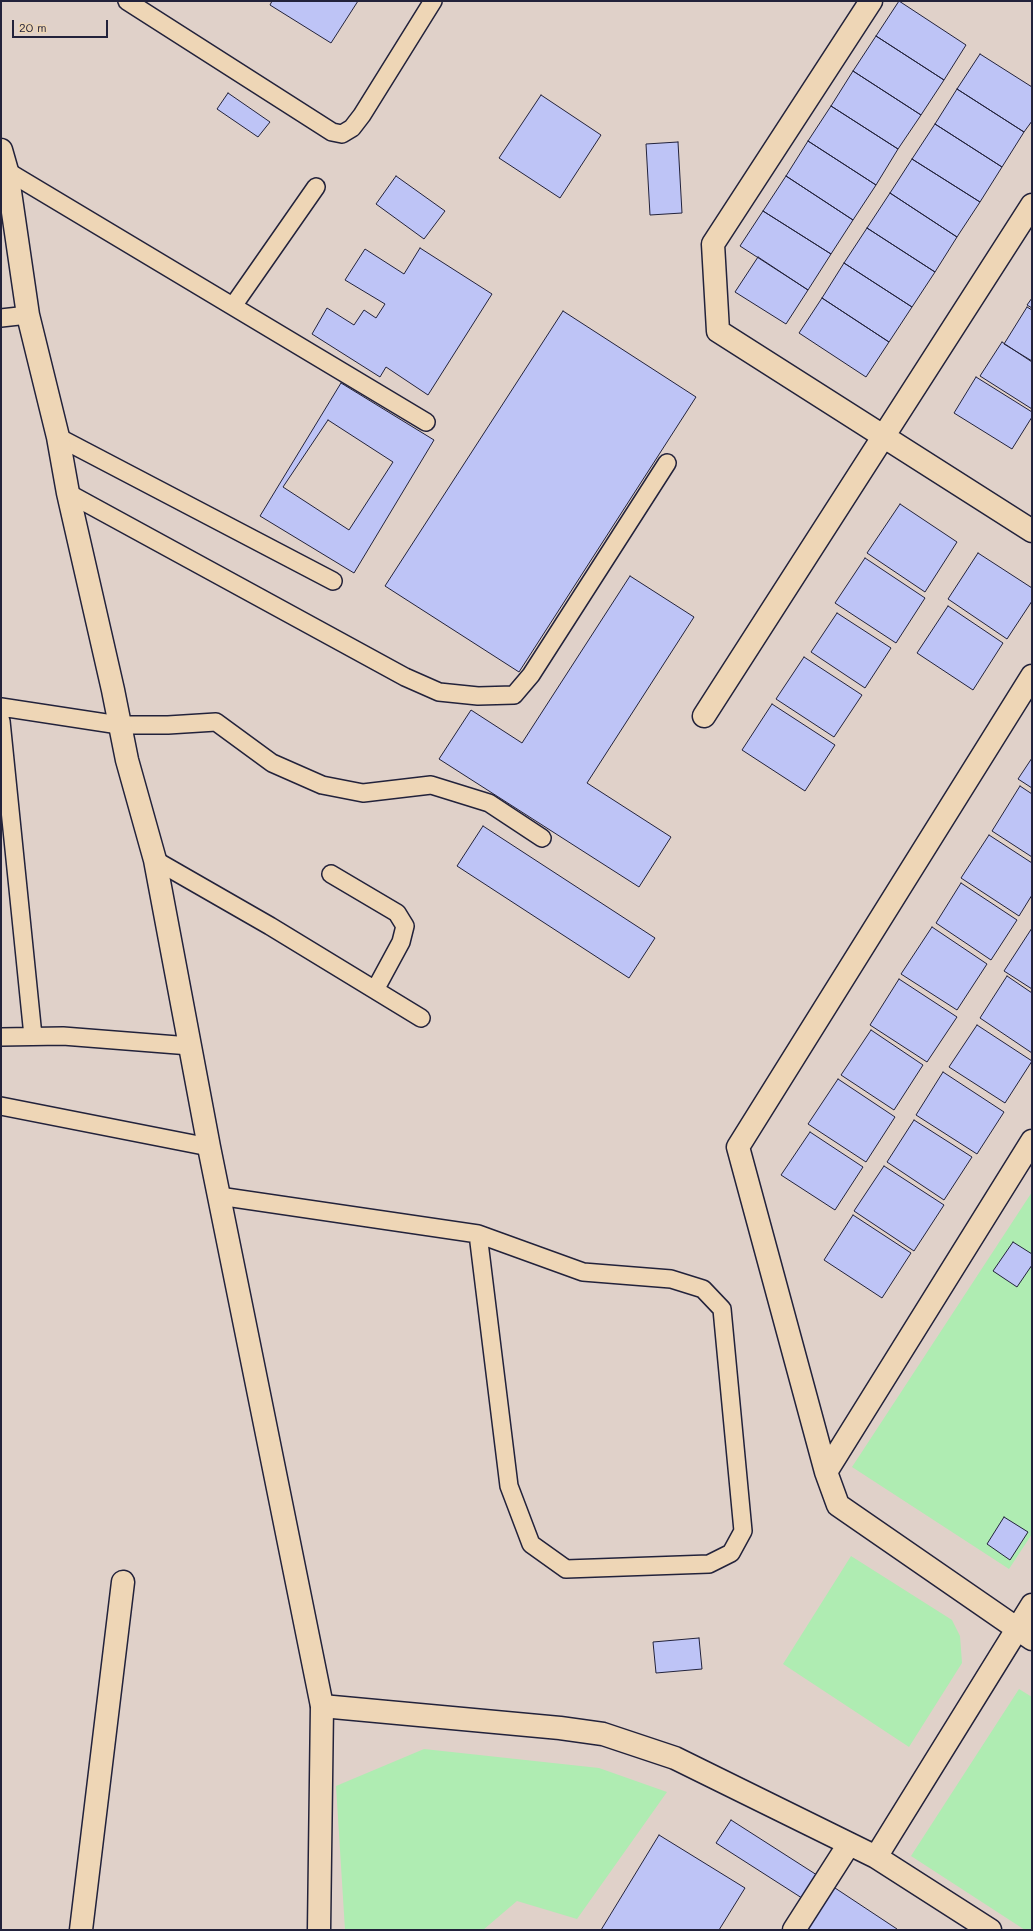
<!DOCTYPE html>
<style>
body{margin:0}
#map{position:relative;width:1033px;height:1931px;overflow:hidden;background:#e0d1c9;font-family:Mali,sans-serif}
canvas{display:block}
.frame{position:absolute;inset:0;border:2px solid #22223b;pointer-events:none}
.scale{position:absolute;left:12px;top:20px;width:96px;height:18px;box-sizing:border-box;border:2px solid #22223b;border-top:0;padding-left:5px;font-size:12px;line-height:14px;white-space:nowrap;color:#22223b;-webkit-text-stroke:3px #eed6b6;paint-order:stroke}
</style>
<div id="map">
<canvas width="1033" height="1931"></canvas>
<div class="frame"></div>
<div class="scale">20 m</div>
</div>
<script>
const g = document.querySelector('canvas').getContext('2d');
g.lineJoin = 'round';
function fillPath(path, color) {
  g.fillStyle = color;
  g.fill(path, 'evenodd');
}
function toPath(rows) {
  const path = new Path2D();
  for (const r of rows) {
    path.moveTo(r[0], r[1]);
    for (let i = 2; i < r.length; i += 2) path.lineTo(r[i], r[i + 1]);
  }
  return path;
}
function strokePath(path, color, width, dash) {
  g.strokeStyle = color;
  g.lineWidth = width;
  g.lineCap = dash ? 'butt' : 'round';
  g.setLineDash(dash || []);
  g.stroke(path);
}
fillPath(toPath([
 [1032,1192,1032,1534,1009,1569,852,1467],
 [851,1556,952,1620,960,1636,962,1663,909,1747,783,1664],
 [1019,1689,1032,1697,1032,1930,1025,1930,911,1856],
 [424,1749,599,1768,667,1792,577,1919,517,1901,483,1930,345,1930,336,1786]
]), '#afecb2');
const building = toPath([
 [272,1,358,1,331,43,270,5,272,1],
 [899,1,966,45,944,80,876,36,899,1],
 [876,36,944,80,921,115,853,71,876,36],
 [980,54,1032,87,1032,121,1024,132,957,89,980,54],
 [853,71,921,115,898,149,831,106,853,71],
 [957,89,1024,132,1002,167,935,124,957,89],
 [228,93,270,122,258,137,217,109,228,93],
 [541,95,601,135,560,198,499,158,541,95],
 [831,106,898,149,876,185,808,141,831,106],
 [935,124,1002,167,980,202,912,159,935,124],
 [808,141,876,185,853,220,786,176,808,141],
 [678,142,682,213,650,215,646,144,678,142],
 [912,159,980,202,957,237,890,193,912,159],
 [396,176,445,211,424,239,376,204,396,176],
 [786,176,853,220,831,254,763,211,786,176],
 [890,193,957,237,935,272,867,228,890,193],
 [763,211,831,254,808,290,740,246,763,211],
 [867,228,935,272,912,307,844,263,867,228],
 [420,248,492,294,428,395,386,367,380,377,312,334,327,308,354,325,364,310,376,318,385,304,345,280,365,249,404,274,420,248],
 [758,257,808,290,786,324,735,292,758,257],
 [844,263,912,307,889,342,822,298,844,263],
 [822,298,889,342,866,377,799,333,822,298],
 [1032,298,1032,308,1027,305,1032,298],
 [1027,307,1032,310,1032,361,1004,344,1027,307],
 [563,311,696,397,519,672,385,586,563,311],
 [1002,342,1032,362,1032,409,980,376,1002,342],
 [976,377,1032,412,1032,417,1012,449,954,413,976,377],
 [341,383,434,440,354,573,260,516,341,383],
 [328,420,393,462,349,530,283,487,328,420],
 [900,504,957,542,925,592,867,553,900,504],
 [978,553,1032,588,1032,601,1007,639,948,599,978,553],
 [865,558,925,598,896,643,835,603,865,558],
 [630,576,694,617,587,783,671,837,639,887,439,759,471,710,522,743,630,576],
 [948,606,1003,643,973,690,917,653,948,606],
 [837,613,891,648,865,688,811,652,837,613],
 [804,657,862,695,834,737,776,699,804,657],
 [772,704,835,745,805,791,742,750,772,704],
 [1032,758,1032,788,1018,779,1032,758],
 [1020,786,1032,794,1032,857,992,831,1020,786],
 [483,826,655,938,629,978,457,866,483,826],
 [989,835,1032,863,1032,895,1019,916,961,878,989,835],
 [961,883,1017,920,991,960,936,923,961,883],
 [932,927,987,964,957,1010,901,974,932,927],
 [1032,928,1032,989,1004,971,1032,928],
 [1007,976,1032,993,1032,1053,980,1018,1007,976],
 [899,979,957,1017,927,1062,870,1025,899,979],
 [977,1025,1032,1061,1005,1103,949,1067,977,1025],
 [871,1030,923,1065,894,1110,841,1075,871,1030],
 [943,1072,1004,1112,977,1154,916,1115,943,1072],
 [838,1079,895,1117,866,1162,808,1124,838,1079],
 [914,1120,972,1157,944,1200,887,1162,914,1120],
 [810,1132,863,1167,835,1210,781,1175,810,1132],
 [884,1166,944,1205,914,1251,854,1211,884,1166],
 [853,1215,911,1253,882,1298,824,1260,853,1215],
 [1013,1242,1032,1254,1032,1265,1017,1287,993,1271,1013,1242],
 [1004,1517,1028,1532,1010,1560,987,1544,1004,1517],
 [699,1638,702,1669,656,1673,653,1642,699,1638],
 [731,1820,820,1877,805,1900,716,1843,731,1820],
 [659,1835,745,1888,719,1930,601,1930,659,1835],
 [832,1886,897,1929,897,1930,803,1930,832,1886]
]);
fillPath(building, '#bec4f6');
strokePath(building, '#22223b', 1);
const lane = toPath([
 [127,1,332,132,342,134,352,128,362,115,433,1],
 [7,171,426,422],
 [233,306,316,187],
 [1,318,28,315],
 [58,437,333,581],
 [68,493,405,677,439,692,478,696,514,695,531,675,667,463],
 [1,707,119,725,168,725,216,722,272,763,322,785,363,793,431,785,489,803,542,838],
 [1,721,33,1036],
 [155,860,270,926,421,1018],
 [331,874,397,913,405,926,401,942,375,990],
 [1,1037,63,1036,190,1046],
 [1,1106,209,1147],
 [219,1196,478,1234,583,1272,671,1279,703,1289,722,1309,743,1531,731,1553,709,1564,566,1569,531,1544,509,1486,478,1234]
]);
const street = toPath([
 [871,1,713,244,718,331,1032,531],
 [1032,676,738,1147,826,1472,838,1505,1032,1639],
 [704,716,1032,205],
 [826,1472,1032,1141],
 [322,1706,560,1728,603,1734,675,1758,876,1857,990,1930],
 [876,1857,1032,1605],
 [81,1930,123,1582],
 [794,1930,849,1844]
]);
const secondary = toPath([
 [1,150,7,171,28,315,58,437,68,493,113,690,127,760,155,860,209,1147,322,1706,319,1930]
]);
strokePath(lane, '#22223b', 20);
strokePath(street, '#22223b', 25);
strokePath(secondary, '#22223b', 25);
strokePath(lane, '#eed6b6', 17);
strokePath(street, '#eed6b6', 22);
strokePath(secondary, '#eed6b6', 22);
</script>
